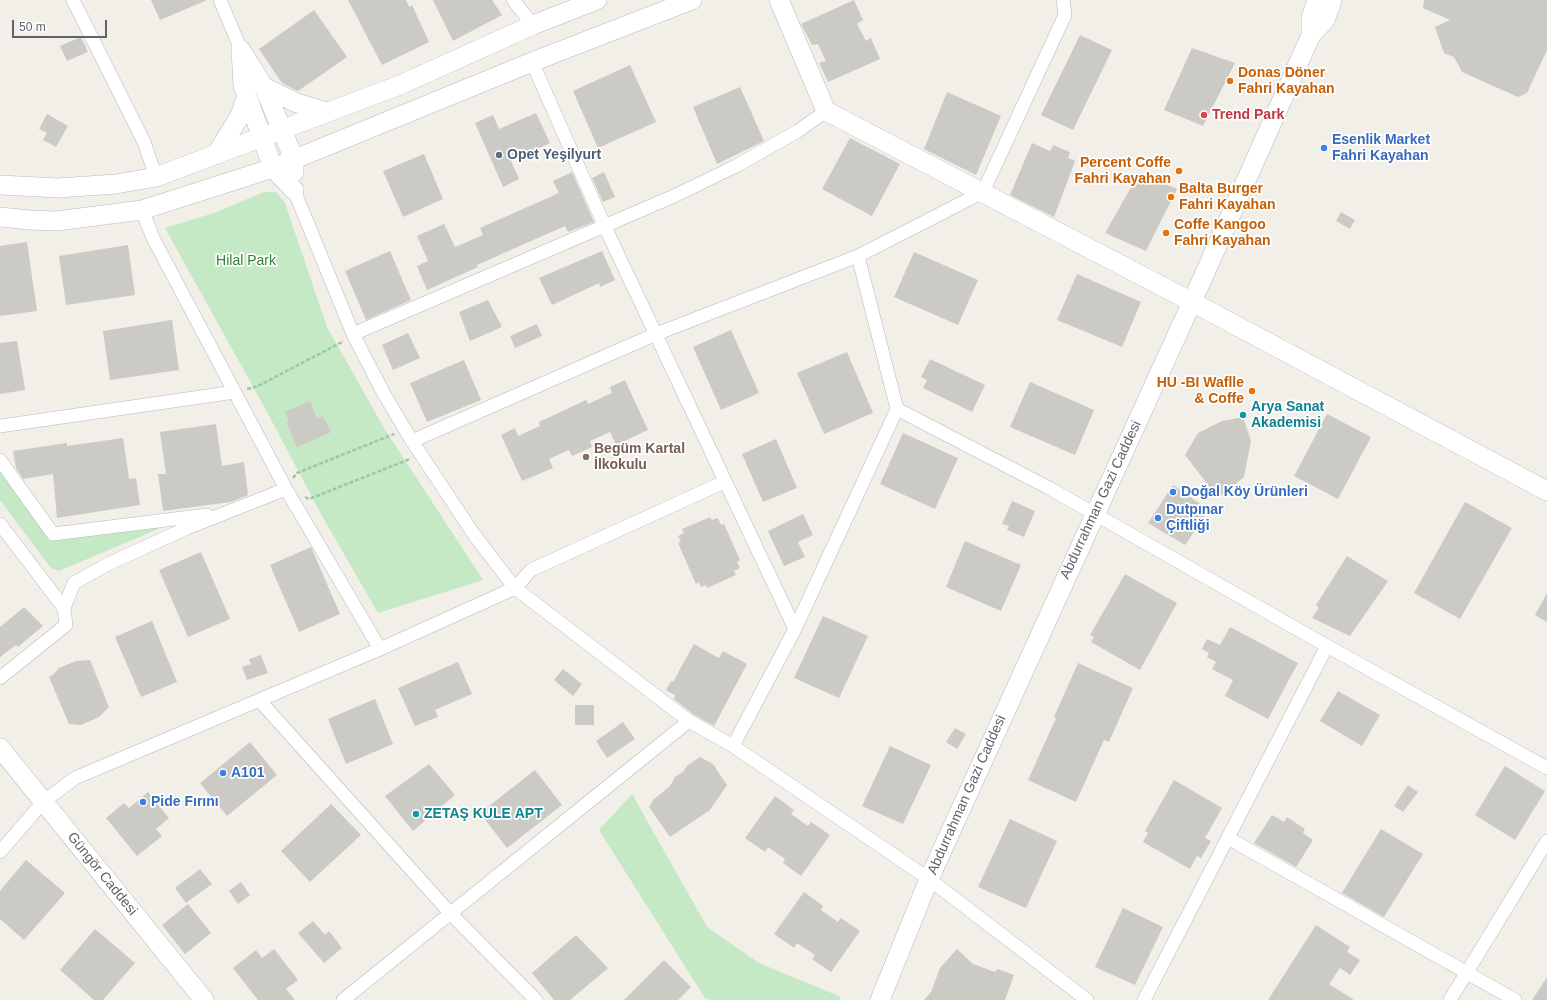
<!DOCTYPE html>
<meta charset="utf-8">
<style>
body{margin:0}
#map{position:relative;width:1547px;height:1000px;overflow:hidden;background:#f1efe8;font-family:Helvetica,sans-serif}
canvas{display:block}
.scale{position:absolute;left:12px;top:20px;width:95px;height:18px;box-sizing:border-box;border:2px solid #5f6368;border-top:0;padding-left:5px;font-size:12px;line-height:14px;white-space:nowrap;color:#5f6368;-webkit-text-stroke:3px #fff;paint-order:stroke}
</style>
<div id="map">
<canvas width="1547" height="1000"></canvas>
<div class="scale">50 m</div>
</div>
<script>
const g = document.querySelector('canvas').getContext('2d');
g.lineJoin = 'round';
function fillPath(path, color) {
  g.fillStyle = color;
  g.fill(path, 'evenodd');
}
function toPath(rows) {
  const path = new Path2D();
  for (const r of rows) {
    path.moveTo(r[0], r[1]);
    for (let i = 2; i < r.length; i += 2) path.lineTo(r[i], r[i + 1]);
  }
  return path;
}
function strokePath(path, color, width, dash) {
  g.strokeStyle = color;
  g.lineWidth = width;
  g.lineCap = dash ? 'butt' : 'round';
  g.setLineDash(dash || []);
  g.stroke(path);
}
function label(font, color, halo, rows, align = 'center') {
  g.font = font + ' Helvetica,sans-serif';
  g.lineWidth = 3.5;
  g.setLineDash([]);
  g.textBaseline = 'middle';
  g.strokeStyle = halo;
  g.fillStyle = color;
  for (const [text, x, y, turn = 0] of rows) {
    g.save();
    g.translate(x, y);
    g.rotate((+turn || 0) * Math.PI / 180);
    g.textAlign = isNaN(turn) ? turn : align;
    if (halo) g.strokeText(text, 0, 0);
    g.fillText(text, 0, 0);
    g.restore();
  }
}
fillPath(toPath([
 [264,192,276,192,285,203,327,327,384,428,483,580,378,613,322,516,266,410,165,228,214,213],
 [0,460,59,534,154,520,158,529,59,571,51,568,0,500],
 [632,794,707,927,759,963,841,997,839,1000,712,1000,705,998,599,830]
]), '#c5e8c5');
fillPath(toPath([
 [151,0,207,0,160,20],
 [348,0,406,0,409,7,412,5,429,42,382,65],
 [433,0,492,0,502,15,453,41],
 [854,0,863,20,857,24,866,41,871,38,880,59,828,82,819,63,826,61,818,44,812,45,801,24],
 [1424,0,1547,0,1547,50,1527,93,1518,97,1462,72,1454,57,1444,53,1435,27,1450,20,1423,8],
 [314,10,347,57,298,91,282,83,259,49],
 [1080,35,1112,50,1073,130,1041,115],
 [81,37,88,52,67,61,60,46],
 [1192,48,1235,63,1203,126,1164,110],
 [630,65,656,122,598,148,573,91],
 [740,87,764,141,717,164,693,107],
 [947,92,1001,116,976,175,924,149],
 [536,113,550,143,511,161,519,179,503,187,475,123,493,115,499,129],
 [47,114,68,126,56,147,43,140,47,133,39,129],
 [850,138,900,164,872,216,822,189],
 [1032,143,1050,151,1053,145,1070,152,1068,158,1075,161,1054,217,1010,195],
 [424,154,443,199,403,217,383,171],
 [572,172,594,222,568,232,565,226,477,265,478,267,427,290,417,266,428,261,417,236,444,224,455,247,483,235,480,228,559,193,553,181],
 [604,172,615,197,603,202,592,178],
 [1139,173,1177,189,1146,251,1105,233],
 [1341,212,1355,220,1350,229,1336,221],
 [27,242,37,311,0,316,0,246],
 [128,245,135,295,66,305,59,256],
 [390,251,411,300,366,320,345,271],
 [602,251,615,280,600,287,599,283,552,305,539,278],
 [914,252,978,280,958,325,894,297],
 [1077,274,1141,302,1122,347,1057,320],
 [488,300,502,327,470,341,459,312],
 [172,320,179,370,110,380,103,331],
 [537,324,542,336,515,348,510,336],
 [731,330,759,393,721,410,693,347],
 [408,333,420,358,393,370,382,345],
 [17,341,25,390,0,394,0,343],
 [847,352,873,413,824,434,797,373],
 [930,359,985,385,972,412,923,388,927,380,921,377],
 [464,360,481,400,427,422,410,383],
 [625,380,648,430,616,445,610,432,590,441,592,447,572,456,569,450,549,459,553,468,522,481,501,435,515,428,518,436,540,426,539,422,586,400,588,404,612,393,610,387],
 [1030,382,1094,410,1075,455,1010,427],
 [310,401,317,419,323,416,331,432,297,447,287,423,289,422,285,412],
 [1327,414,1371,437,1338,499,1294,476],
 [1243,417,1251,441,1244,477,1218,498,1185,455,1198,433,1222,421],
 [216,424,222,466,244,462,248,495,231,502,163,511,158,474,166,474,160,432],
 [903,433,958,458,935,509,880,484],
 [123,438,129,479,136,478,140,505,57,518,53,474,23,479,16,468,13,451,67,443,67,446],
 [776,439,797,488,763,502,742,454],
 [1173,485,1209,510,1185,545,1148,523],
 [1012,501,1035,511,1024,537,1007,530,1009,526,1002,524],
 [1465,502,1512,528,1460,619,1414,593],
 [803,514,813,535,798,542,805,557,784,566,768,531],
 [710,517,712,520,718,518,721,525,724,524,740,560,737,562,740,568,734,571,736,575,707,588,706,585,701,587,699,582,696,584,678,543,681,542,678,536,684,533,682,529],
 [965,541,1021,565,1001,611,946,587],
 [311,547,340,614,299,632,270,565],
 [201,552,230,619,188,637,159,570],
 [1347,556,1388,581,1350,636,1312,618,1319,608,1316,605],
 [1125,574,1177,603,1140,670,1091,642,1094,637,1090,635],
 [1547,593,1547,622,1535,615],
 [24,607,43,626,18,647,16,645,0,657,0,627],
 [823,616,868,636,839,698,794,678],
 [152,621,177,682,141,697,115,637],
 [1230,627,1298,663,1268,719,1225,696,1233,680,1212,669,1216,662,1207,657,1209,653,1202,649,1207,639,1220,645],
 [694,644,719,658,723,651,747,664,714,726,693,714,674,699,675,695,666,690,671,681,673,682],
 [261,655,268,673,247,680,242,667,251,664,249,659],
 [90,660,109,707,99,717,81,725,69,724,49,677,54,674,59,668,76,661],
 [458,662,472,694,435,710,438,717,415,726,398,688],
 [1078,663,1133,688,1109,742,1104,740,1076,802,1028,780,1056,718,1054,717],
 [563,669,582,684,573,696,554,680],
 [1338,691,1380,715,1362,746,1320,721],
 [375,699,393,744,346,764,328,719],
 [575,705,594,705,594,725,575,725],
 [623,722,635,739,607,758,596,741],
 [955,728,966,734,957,749,946,742],
 [250,742,277,775,227,816,200,783],
 [890,746,931,765,903,824,862,806],
 [700,757,713,764,727,785,710,810,670,837,649,807,654,799,670,786,675,777,683,772,687,766],
 [429,764,455,795,413,831,385,796],
 [1505,766,1545,791,1515,840,1475,815],
 [535,770,562,805,507,848,480,813],
 [1174,780,1222,808,1205,838,1211,841,1201,858,1197,856,1190,869,1143,842,1148,833,1145,831],
 [1408,785,1418,792,1403,812,1394,806],
 [148,792,169,818,156,829,162,836,137,856,106,818,124,803,129,808],
 [775,796,794,810,791,814,808,826,811,822,830,835,801,876,783,863,785,859,768,847,765,852,745,838],
 [331,804,361,835,310,882,281,851],
 [1272,815,1284,822,1287,817,1305,829,1303,833,1313,840,1296,867,1254,843],
 [1010,819,1057,841,1026,908,978,887],
 [1381,829,1423,854,1384,917,1342,893],
 [26,860,65,893,24,940,0,919,0,891],
 [200,869,212,884,186,903,175,888],
 [241,882,250,895,238,904,229,891],
 [804,892,823,906,821,910,838,922,841,918,860,931,831,972,812,959,815,955,797,943,794,948,774,934],
 [188,904,211,933,185,954,162,925],
 [1123,908,1163,927,1135,985,1095,967],
 [313,921,325,935,329,931,342,948,324,963,298,933],
 [1316,925,1350,947,1347,952,1360,960,1350,975,1340,968,1329,984,1354,1000,1268,1000],
 [95,929,135,963,103,1000,94,1000,60,970],
 [576,935,608,968,570,1000,554,1000,532,973],
 [274,949,298,980,286,989,295,1000,258,1000,233,968,256,950,262,958],
 [957,949,973,964,995,972,998,969,1014,975,1005,1000,924,1000,931,992,940,968],
 [664,960,691,987,678,1000,624,1000],
 [1547,977,1547,1000,1532,1000]
]), '#cccac5');
const street = toPath([
 [73,0,144,142,156,177],
 [220,0,241,50],
 [513,0,533,25],
 [532,62,605,227,795,629],
 [294,190,353,334,384,394,412,441,475,536,515,588,689,721,733,746,929,879,1087,1000],
 [142,210,153,238,286,489,380,649],
 [353,334,674,196,736,166,798,131,826,111],
 [897,409,1049,488,1327,646,1547,768],
 [0,426,235,392],
 [412,441,656,334,858,256,983,192,1065,15,1063,0],
 [0,460,53,534,207,515],
 [0,524,64,608],
 [0,678,66,625,64,608,74,583,108,564,187,528,286,489],
 [260,701,451,914,536,1000],
 [733,746,795,629,897,409,858,256],
 [1228,838,1515,1000],
 [0,852,43,802,75,778,380,649,515,588,531,570,724,482],
 [343,1000,689,721],
 [1144,1000,1327,646],
 [1450,1000,1547,841]
]);
const secondary = toPath([
 [779,0,826,111,1192,302,1547,491],
 [1311,35,1325,20,1332,0],
 [241,50,243,85,273,168,294,190],
 [242,52,264,87,294,159,294,172],
 [264,87,297,103,327,112],
 [216,155,240,116,247,96],
 [0,185,58,188,116,184,156,177,400,85,533,25,597,0],
 [0,217,30,220,57,221,142,210,273,168,532,62,692,0],
 [0,748,204,1000],
 [880,1000,929,879,1192,302,1311,35,1311,18,1317,0]
]);
strokePath(street, '#b5b8bc', 14);
strokePath(secondary, '#b6babf', 20);
strokePath(toPath([
 [247,389,258,386,344,341],
 [293,478,297,473,394,434],
 [305,497,309,499,410,459]
]), '#9cc7a9', 2.5, [4, 2]);
strokePath(street, '#fff', 13);
strokePath(secondary, '#fff', 19);
for (const [x, y, r, color] of [
 [1230,81,4,"#e8710a"],
 [1204,115,4,"#e0444e"],
 [1324,148,4,"#3f7fe0"],
 [499,155,4,"#5c6f8a"],
 [1179,171,4,"#e8710a"],
 [1171,197,4,"#e8710a"],
 [1166,233,4,"#e8710a"],
 [1252,391,4,"#e8710a"],
 [1243,415,4,"#0f9aa8"],
 [586,457,4,"#8d6e63"],
 [1173,492,4,"#3f7fe0"],
 [1158,518,4,"#3f7fe0"],
 [223,773,4,"#3f7fe0"],
 [143,802,4,"#3f7fe0"],
 [416,814,4,"#0f9aa8"]
]) {
  const dot = new Path2D();
  dot.arc(x, y, r, 0, 2 * Math.PI);
  g.fillStyle = color;
  g.fill(dot);
  strokePath(dot, '#fff', 1.5);
}
label('bold 14px', '#c56008', '#fff', [
 ["Donas Döner",1238,73],
 ["Fahri Kayahan",1238,89],
 ["Percent Coffe",1171,163,"right"],
 ["Fahri Kayahan",1171,179,"right"],
 ["Balta Burger",1179,189],
 ["Fahri Kayahan",1179,205],
 ["Coffe Kangoo",1174,225],
 ["Fahri Kayahan",1174,241],
 ["HU -BI Waflle",1244,383,"right"],
 ["& Coffe",1244,399,"right"]
], 'left');
label('bold 14px', '#be3a42', '#fff', [
 ["Trend Park",1212,115]
], 'left');
label('bold 14px', '#366cbe', '#fff', [
 ["Esenlik Market",1332,140],
 ["Fahri Kayahan",1332,156],
 ["Doğal Köy Ürünleri",1181,492],
 ["Dutpınar",1166,510],
 ["Çiftliği",1166,526],
 ["A101",231,773],
 ["Pide Fırını",151,802]
], 'left');
label('bold 14px', '#4e5e75', '#fff', [
 ["Opet Yeşilyurt",507,155]
], 'left');
label('14px', '#348238', '#fff', [
 ["Hilal Park",246,261]
]);
label('bold 14px', '#0d838f', '#fff', [
 ["Arya Sanat",1251,407],
 ["Akademisi",1251,423],
 ["ZETAŞ KULE APT",424,814]
], 'left');
label('bold 14px', '#785e54', '#fff', [
 ["Begüm Kartal",594,449],
 ["İlkokulu",594,465]
], 'left');
label('14px', '#5f6368', '#fff', [
 ["Abdurrahman Gazi Caddesi",1101,500,-65],
 ["Abdurrahman Gazi Caddesi",967,795,-66],
 ["Güngör Caddesi",102,874,51]
]);
</script>
